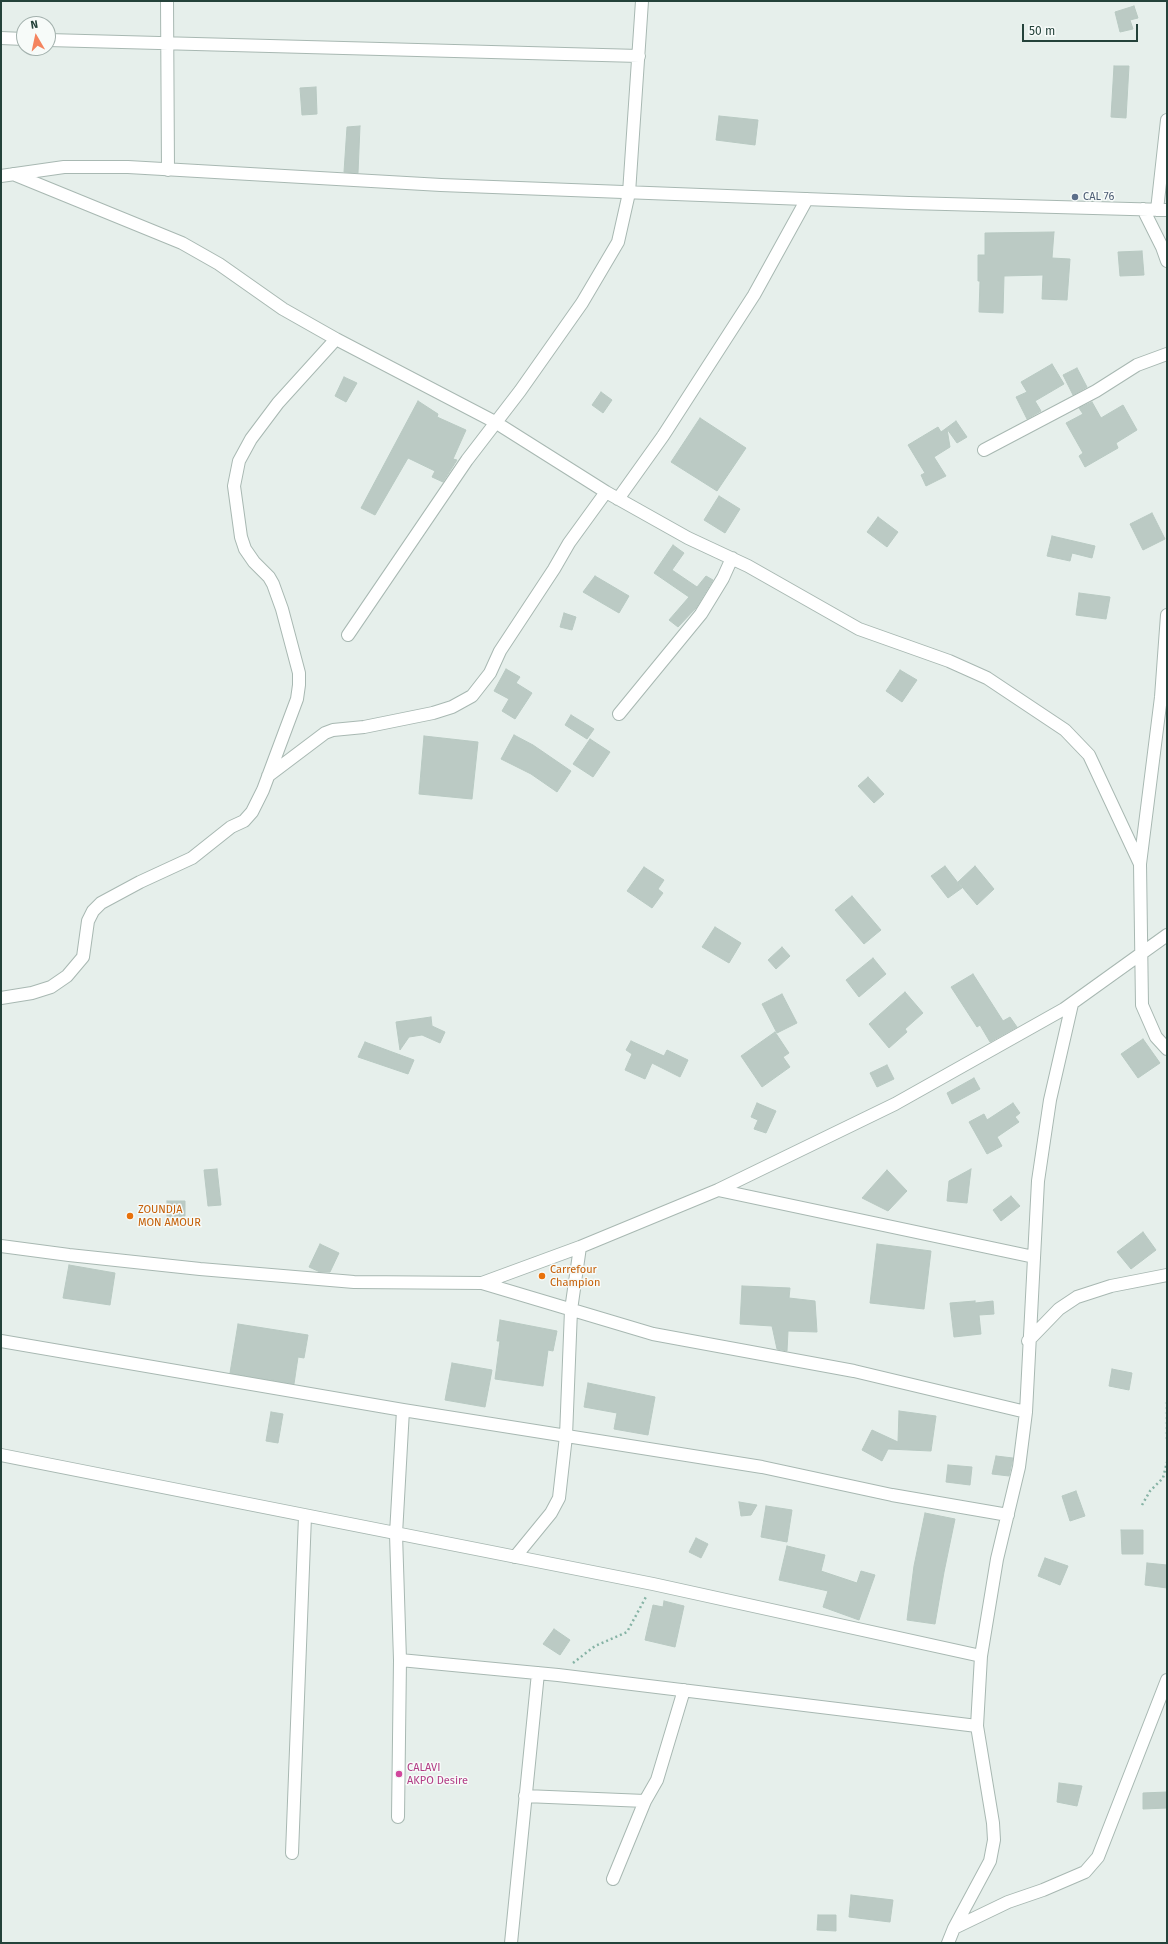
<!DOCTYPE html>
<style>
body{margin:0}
#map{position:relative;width:1168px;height:1944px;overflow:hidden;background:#e6efeb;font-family:"Fira Sans",sans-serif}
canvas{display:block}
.frame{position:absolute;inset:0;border:2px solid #24423a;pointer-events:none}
.north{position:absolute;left:16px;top:16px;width:40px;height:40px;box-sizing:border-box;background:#f7fbf9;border:1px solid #a3b1ad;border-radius:50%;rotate:351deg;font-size:11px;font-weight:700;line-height:16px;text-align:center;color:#24423a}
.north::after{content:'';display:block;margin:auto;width:14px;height:18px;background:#f4845f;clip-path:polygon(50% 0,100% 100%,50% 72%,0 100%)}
.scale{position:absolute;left:1022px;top:24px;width:116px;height:18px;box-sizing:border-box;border:2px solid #24423a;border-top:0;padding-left:5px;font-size:12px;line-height:14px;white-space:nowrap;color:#24423a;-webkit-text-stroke:3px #f7fbf9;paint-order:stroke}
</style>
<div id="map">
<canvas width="1168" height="1944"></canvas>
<div class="frame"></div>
<div class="north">N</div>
<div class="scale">50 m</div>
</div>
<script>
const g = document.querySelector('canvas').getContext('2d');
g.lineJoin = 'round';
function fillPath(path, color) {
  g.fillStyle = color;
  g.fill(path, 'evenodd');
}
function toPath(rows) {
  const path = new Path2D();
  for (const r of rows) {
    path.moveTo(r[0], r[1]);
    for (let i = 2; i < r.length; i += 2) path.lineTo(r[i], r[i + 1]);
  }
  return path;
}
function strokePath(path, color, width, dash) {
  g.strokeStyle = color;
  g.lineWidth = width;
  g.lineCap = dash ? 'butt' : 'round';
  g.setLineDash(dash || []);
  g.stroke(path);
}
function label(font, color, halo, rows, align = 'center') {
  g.font = font + ' "Fira Sans",sans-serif';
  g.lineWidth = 3;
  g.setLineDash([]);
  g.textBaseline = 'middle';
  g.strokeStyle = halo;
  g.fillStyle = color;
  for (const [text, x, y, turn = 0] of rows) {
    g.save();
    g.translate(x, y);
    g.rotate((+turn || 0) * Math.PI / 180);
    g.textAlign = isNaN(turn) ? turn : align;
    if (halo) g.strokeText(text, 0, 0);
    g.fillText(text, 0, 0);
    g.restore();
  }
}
const building = toPath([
 [1134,6,1138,18,1130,20,1133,29,1120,32,1115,12,1134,6],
 [1114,66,1129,66,1126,118,1111,117,1114,66],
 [316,87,317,114,302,115,300,88,316,87],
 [719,116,758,120,755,145,716,140,719,116],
 [360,126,358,173,344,172,347,127,360,126],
 [1054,232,1052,258,1070,259,1067,300,1042,299,1043,275,1004,276,1003,313,979,312,980,281,978,281,978,255,985,255,985,233,1054,232],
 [1142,251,1144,275,1120,276,1118,252,1142,251],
 [1052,364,1064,384,1035,401,1041,411,1027,419,1016,397,1027,392,1021,382,1052,364],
 [1077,368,1087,387,1073,395,1063,375,1077,368],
 [344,377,357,383,346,402,335,396,344,377],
 [601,392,612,400,603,413,592,405,601,392],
 [418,401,438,414,437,417,466,430,453,459,457,460,443,482,432,477,435,471,408,458,375,515,361,508,418,401],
 [1092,402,1101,418,1123,405,1137,430,1116,443,1118,448,1085,467,1079,456,1083,453,1066,423,1083,414,1079,408,1092,402],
 [700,418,746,448,717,491,671,462,700,418],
 [956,421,967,437,957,443,947,429,950,447,934,457,946,476,926,486,921,475,925,473,908,445,938,427,941,432,956,421],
 [719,496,740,509,725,533,704,520,719,496],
 [1152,513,1165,539,1143,550,1130,524,1152,513],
 [878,517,898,532,887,547,867,532,878,517],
 [1052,536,1095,546,1092,558,1072,553,1070,561,1047,556,1052,536],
 [673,545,684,553,672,570,697,587,706,576,713,580,696,608,678,627,669,620,689,597,654,573,673,545],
 [595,576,629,596,619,613,583,592,595,576],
 [1079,593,1110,597,1106,619,1076,615,1079,593],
 [564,613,576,617,572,630,560,627,564,613],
 [506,669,520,677,516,683,532,693,515,719,502,711,509,699,494,691,506,669],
 [900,670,917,680,902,702,886,691,900,670],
 [571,715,594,729,587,739,565,725,571,715],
 [514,735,533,745,571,771,557,792,531,774,501,759,514,735],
 [424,736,478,742,472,799,419,794,424,736],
 [590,739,610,752,593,777,573,764,590,739],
 [868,777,884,794,874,803,858,786,868,777],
 [945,866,962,888,948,898,931,876,945,866],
 [975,866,994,889,977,905,958,882,975,866],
 [644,867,664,880,658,889,663,893,652,908,627,891,644,867],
 [852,896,881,930,864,944,835,910,852,896],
 [715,927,741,943,729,963,702,947,715,927],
 [782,947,790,956,776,969,768,960,782,947],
 [873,958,886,974,859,997,846,980,873,958],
 [973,974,1003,1021,1010,1017,1017,1027,990,1042,980,1025,977,1027,951,987,973,974],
 [905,992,923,1013,905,1029,907,1032,889,1048,869,1024,905,992],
 [782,994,797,1023,777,1033,762,1004,782,994],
 [431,1017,432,1026,445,1032,440,1043,422,1035,409,1037,400,1050,396,1022,431,1017],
 [775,1032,789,1053,783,1057,790,1067,762,1087,741,1056,775,1032],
 [1143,1039,1160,1063,1138,1078,1121,1054,1143,1039],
 [631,1041,664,1056,667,1050,688,1060,680,1077,652,1063,645,1079,625,1070,632,1054,626,1050,631,1041],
 [365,1042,414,1060,408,1074,358,1057,365,1042],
 [887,1065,894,1079,877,1087,870,1073,887,1065],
 [974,1078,980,1089,952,1104,947,1093,974,1078],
 [757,1103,776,1111,766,1133,754,1129,758,1120,751,1117,757,1103],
 [1013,1103,1020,1113,1015,1117,1019,1122,997,1137,1002,1146,987,1154,969,1122,984,1114,987,1120,1013,1103],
 [217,1169,221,1205,208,1206,204,1170,217,1169],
 [971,1169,967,1203,947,1201,949,1181,971,1169],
 [887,1170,907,1191,888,1211,862,1198,887,1170],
 [1011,1196,1020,1206,1001,1221,993,1210,1011,1196],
 [167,1201,185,1201,185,1216,167,1217,167,1201],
 [1143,1232,1156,1250,1131,1269,1117,1252,1143,1232],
 [320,1244,339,1253,330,1272,320,1272,309,1267,320,1244],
 [877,1244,931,1251,924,1309,870,1303,877,1244],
 [69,1265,115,1273,110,1305,63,1298,69,1265],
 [742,1286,790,1288,789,1298,815,1301,817,1332,788,1331,787,1351,777,1349,772,1326,740,1324,742,1286],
 [975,1301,975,1303,993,1301,994,1314,979,1315,981,1334,954,1337,950,1303,975,1301],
 [500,1320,557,1331,553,1351,548,1350,543,1386,495,1379,500,1341,497,1341,500,1320],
 [238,1324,308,1335,304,1358,298,1357,294,1384,230,1373,238,1324],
 [452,1363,492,1370,485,1407,445,1400,452,1363],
 [1112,1369,1132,1373,1129,1390,1109,1386,1112,1369],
 [588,1383,655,1397,648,1435,614,1429,617,1413,584,1407,588,1383],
 [899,1411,936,1416,931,1451,888,1449,882,1461,862,1450,872,1430,898,1442,899,1411],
 [271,1412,283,1414,278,1443,266,1441,271,1412],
 [996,1456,1013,1458,1009,1476,992,1474,996,1456],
 [948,1465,972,1467,970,1485,946,1482,948,1465],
 [1076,1491,1085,1516,1070,1521,1062,1496,1076,1491],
 [739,1502,757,1505,751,1515,741,1516,739,1502],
 [766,1506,792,1510,787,1542,761,1537,766,1506],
 [925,1513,955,1519,944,1572,935,1624,907,1620,914,1566,925,1513],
 [1121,1530,1143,1530,1143,1554,1122,1554,1121,1530],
 [696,1538,708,1544,701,1558,689,1552,696,1538],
 [787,1546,825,1555,821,1571,857,1583,861,1571,875,1575,859,1620,823,1607,828,1591,779,1580,787,1546],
 [1045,1558,1068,1566,1060,1585,1038,1576,1045,1558],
 [1147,1563,1167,1565,1167,1588,1145,1585,1147,1563],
 [664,1601,684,1606,675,1647,645,1640,653,1605,663,1607,664,1601],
 [554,1629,570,1640,560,1655,543,1644,554,1629],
 [1059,1783,1082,1786,1077,1806,1057,1802,1059,1783],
 [1167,1792,1167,1808,1143,1809,1143,1793,1167,1792],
 [851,1895,893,1900,890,1922,849,1917,851,1895],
 [818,1915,836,1915,836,1931,817,1930,818,1915]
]);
fillPath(building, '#bbcac4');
strokePath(building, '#b8c9c2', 1);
const minor = toPath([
 [167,1,168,170],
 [1,38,24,39],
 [48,40,639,56],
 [13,174,182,243,219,264,283,309,336,339,495,422,606,492,688,538,748,566,859,629,949,661,987,678,1065,730,1089,755,1140,864,1142,1005,1156,1037,1167,1049],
 [1,176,64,167,128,167,441,185,909,203,1167,210],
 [1143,209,1162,247,1167,261],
 [1157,210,1167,120],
 [984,450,1096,391,1137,365,1167,354],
 [618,499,663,436,754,295,807,199],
 [348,635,467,460,520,391,582,303,618,242,629,193,642,1],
 [619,714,701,614,723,578,732,558],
 [268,776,325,733,333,730,364,727,433,713,452,707,472,696,490,673,500,651,554,569,569,543,606,492],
 [1140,864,1161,697,1167,615],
 [1,998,32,993,51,987,67,976,83,957,88,921,93,911,101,903,140,882,192,858,231,827,244,821,252,812,263,790,297,699,299,685,299,673,282,609,273,584,269,577,254,562,245,549,241,537,234,486,239,461,251,439,278,403,336,339],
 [718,1190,1034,1257],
 [1,1246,69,1255,200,1269,354,1282,482,1283,580,1247,718,1190,895,1104,1064,1009,1167,935],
 [482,1283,653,1334,854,1371,1026,1412],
 [1,1341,403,1410,762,1467,892,1495,1008,1515],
 [1028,1341,1059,1309,1077,1297,1111,1286,1167,1275],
 [1,1455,653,1584,981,1656],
 [515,1557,551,1513,559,1498,566,1436,571,1310,580,1247],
 [400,1660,558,1675,977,1726],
 [525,1796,645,1801],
 [398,1817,400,1660,396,1534,403,1410],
 [292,1853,305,1516],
 [613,1879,645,1801,657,1780,684,1690],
 [954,1928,1008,1902,1043,1890,1085,1872,1098,1857,1167,1680],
 [511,1943,538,1673],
 [948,1943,954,1928,990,1861,994,1840,993,1823,977,1726,981,1656,997,1559,1019,1467,1026,1412,1038,1181,1050,1100,1072,1004]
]);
strokePath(minor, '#a8b8b2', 14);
strokePath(toPath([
 [1167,1402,1167,1441],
 [1142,1505,1150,1491,1163,1478,1167,1462],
 [573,1663,595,1646,627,1632,647,1595]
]), '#86b3a5', 2.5, [2, 3]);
strokePath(minor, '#fff', 12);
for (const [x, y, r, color] of [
 [1075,197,4,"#5c6f8a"],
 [130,1216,4,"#e8710a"],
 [542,1276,4,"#e8710a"],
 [399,1774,4,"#d1479c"]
]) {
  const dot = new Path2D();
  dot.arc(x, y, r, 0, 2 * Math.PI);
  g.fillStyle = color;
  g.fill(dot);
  strokePath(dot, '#f7fbf9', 1.5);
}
label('11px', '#4e5e75', '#f7fbf9', [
 ["CAL 76",1083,197]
], 'left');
label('11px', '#c56008', '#f7fbf9', [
 ["ZOUNDJA",138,1210],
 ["MON AMOUR",138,1223],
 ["Carrefour",550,1270],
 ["Champion",550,1283]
], 'left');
label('11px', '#b23c85', '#f7fbf9', [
 ["CALAVI",407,1768],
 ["AKPO Desire",407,1781]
], 'left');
</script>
